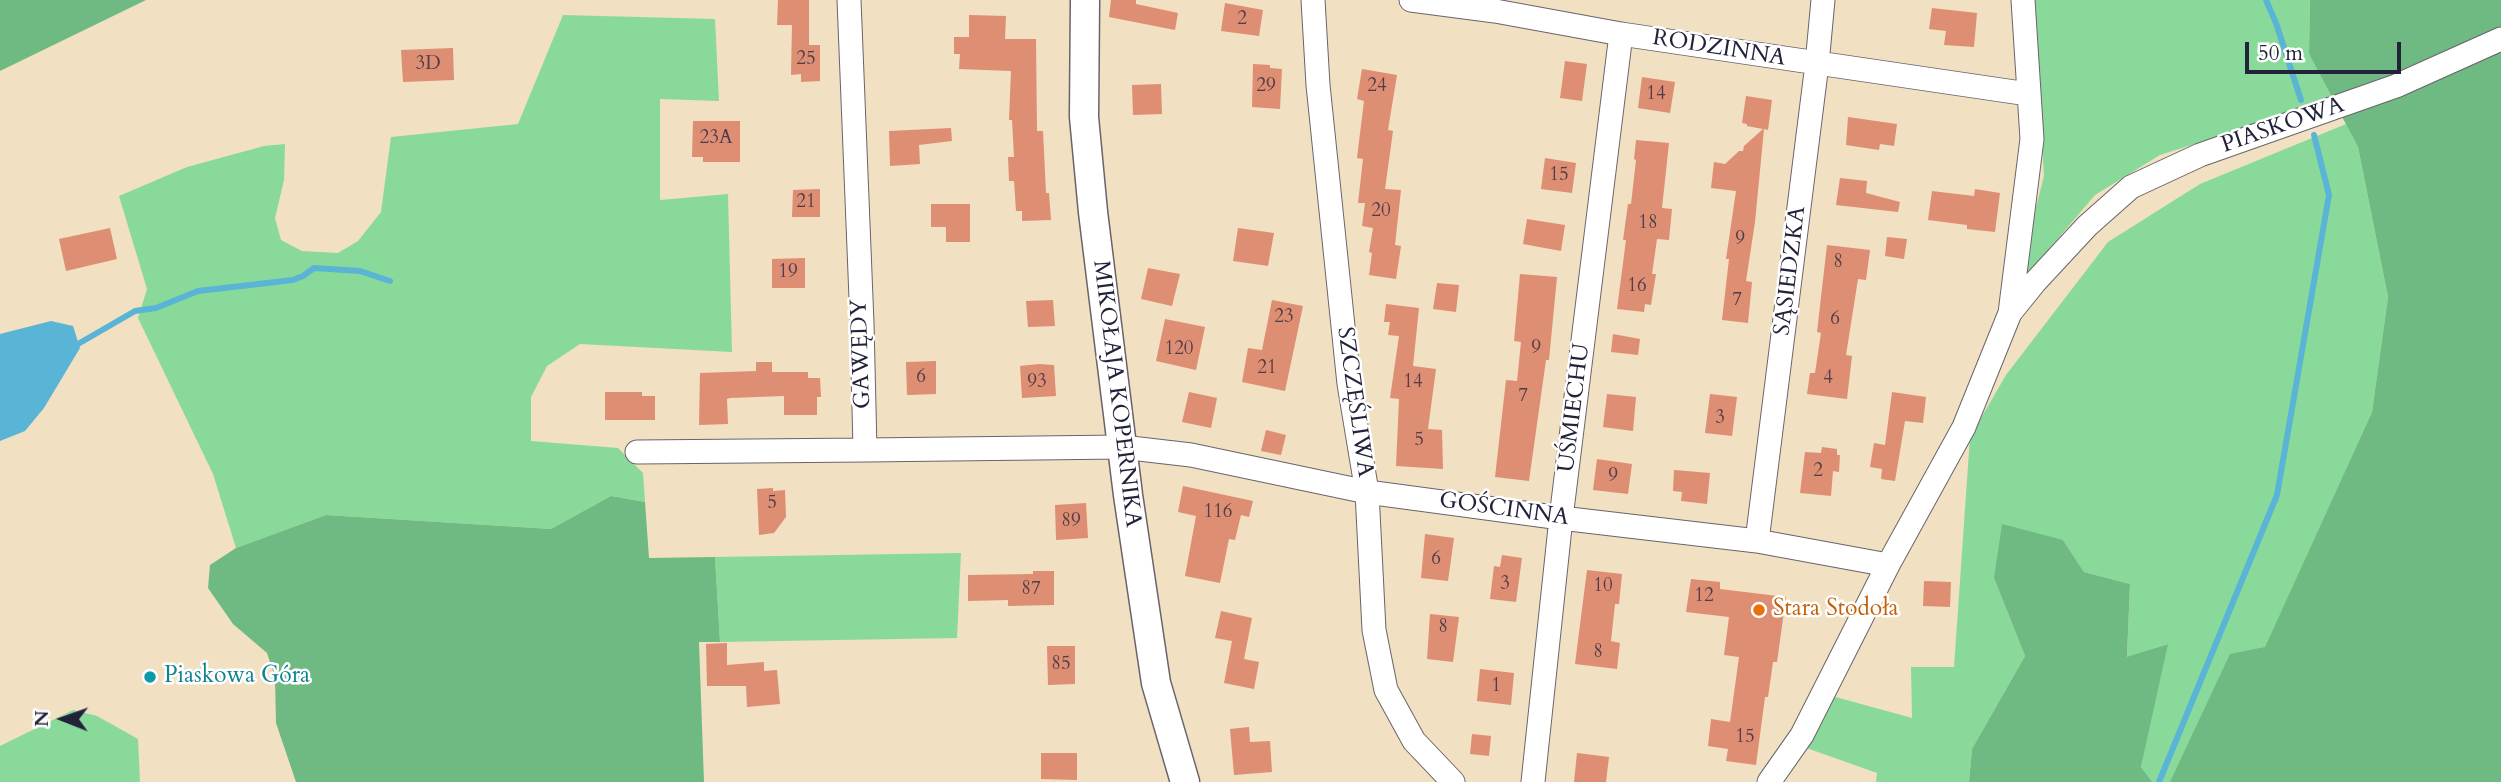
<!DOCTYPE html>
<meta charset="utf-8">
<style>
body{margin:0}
#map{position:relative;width:2501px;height:782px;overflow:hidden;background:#f1e0c1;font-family:Cardo,serif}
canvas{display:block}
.north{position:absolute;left:28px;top:684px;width:70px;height:70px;-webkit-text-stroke:5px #fff;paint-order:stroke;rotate:271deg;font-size:19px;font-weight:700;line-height:28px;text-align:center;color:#22223b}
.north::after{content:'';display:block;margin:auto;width:24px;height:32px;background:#22223b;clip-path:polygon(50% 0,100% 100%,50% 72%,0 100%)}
.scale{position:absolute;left:2245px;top:42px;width:156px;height:32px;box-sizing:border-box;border:4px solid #22223b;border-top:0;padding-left:9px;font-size:21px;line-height:24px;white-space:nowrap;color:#22223b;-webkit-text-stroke:5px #fff;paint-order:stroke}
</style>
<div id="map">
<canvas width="2501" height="782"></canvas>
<div class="north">N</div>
<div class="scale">50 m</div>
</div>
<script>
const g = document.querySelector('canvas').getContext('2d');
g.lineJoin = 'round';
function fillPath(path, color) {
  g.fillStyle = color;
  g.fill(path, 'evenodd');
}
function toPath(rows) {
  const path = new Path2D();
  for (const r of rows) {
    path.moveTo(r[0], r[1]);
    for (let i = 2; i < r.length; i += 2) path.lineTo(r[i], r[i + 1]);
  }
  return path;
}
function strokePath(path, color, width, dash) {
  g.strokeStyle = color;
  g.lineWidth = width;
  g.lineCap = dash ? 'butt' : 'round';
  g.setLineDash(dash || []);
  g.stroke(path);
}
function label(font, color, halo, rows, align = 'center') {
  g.font = font + ' Cardo,serif';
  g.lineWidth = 5;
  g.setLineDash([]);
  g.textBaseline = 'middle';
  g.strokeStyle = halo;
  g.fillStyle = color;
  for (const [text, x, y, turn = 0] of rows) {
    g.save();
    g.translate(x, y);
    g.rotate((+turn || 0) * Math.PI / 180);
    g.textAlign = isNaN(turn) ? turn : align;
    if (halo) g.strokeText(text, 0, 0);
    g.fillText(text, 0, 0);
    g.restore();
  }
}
fillPath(toPath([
 [2033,0,2310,0,2309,54,2333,100,2160,155,2095,195,2026,276,2020,270,2044,176],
 [563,15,715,19,719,101,660,99,660,200,728,194,732,352,580,344,547,366,531,397,531,441,618,448,643,473,645,502,611,496,551,529,326,515,236,548,213,474,138,318,147,289,119,196,187,167,264,146,285,144,284,180,275,218,281,240,302,251,338,253,358,241,381,212,391,137,518,124],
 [2346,124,2358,147,2388,297,2372,412,2265,648,2250,651,2201,782,2143,782,2145,773,2141,767,2167,644,2127,658,2130,584,2084,572,2063,540,1994,578,2025,656,1972,749,1969,782,1876,782,1877,773,1801,746,1832,696,1912,718,1911,667,1954,667,1970,437,2006,375,2108,242,2200,184],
 [961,553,957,638,720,642,715,557],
 [73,710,97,716,138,739,140,782,0,782,0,746]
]), '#89da9a');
fillPath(toPath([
 [0,0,146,0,0,71],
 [2310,0,2501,0,2501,782,2170,782,2230,654,2265,647,2372,412,2388,297,2358,147,2309,54],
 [611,496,645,502,649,558,715,557,720,642,699,642,704,782,296,782,276,723,275,677,267,653,233,624,208,588,210,565,236,548,326,515,551,529],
 [2002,524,2063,540,2084,572,2130,584,2127,657,2168,644,2141,767,2152,782,1969,782,1972,749,2025,656,1994,578]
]), '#6eba82');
fillPath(toPath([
 [51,321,73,326,80,348,44,408,25,431,0,441,0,334]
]), '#59b4d6');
strokePath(toPath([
 [2266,0,2276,23,2301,100],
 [78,344,135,311,156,308,198,291,293,280,303,276,314,268,360,271,390,281],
 [2159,782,2277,495,2329,195,2314,135]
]), '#59b4d6', 6);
fillPath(toPath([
 [778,0,809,0,809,45,820,45,820,81,801,82,801,74,791,75,792,25,777,25],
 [1111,0,1136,0,1136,4,1178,13,1175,30,1109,17],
 [1225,3,1263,10,1259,36,1221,31],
 [1932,8,1977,13,1974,47,1944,45,1946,31,1929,29],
 [969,15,1006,16,1005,39,1036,39,1037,131,1043,131,1046,193,1049,193,1051,220,1022,221,1022,211,1016,211,1014,181,1009,181,1008,157,1014,157,1012,120,1009,120,1011,71,959,69,960,54,954,54,954,37,969,37],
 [453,48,454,80,403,82,401,50],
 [1565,61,1587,64,1582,101,1560,98],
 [1253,64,1270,65,1270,68,1282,69,1280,109,1252,107],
 [1362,69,1397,75,1388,130,1393,131,1385,189,1401,190,1395,245,1401,246,1396,279,1369,275,1372,253,1369,252,1373,228,1362,226,1365,203,1358,203,1363,159,1357,158,1364,101,1357,99],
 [1642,77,1675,82,1670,113,1638,108],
 [1161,84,1162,114,1133,115,1132,85],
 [1746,96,1772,100,1768,130,1764,129,1755,222,1746,281,1752,282,1748,323,1722,320,1729,259,1726,259,1736,191,1711,188,1714,162,1725,164,1739,151,1743,151,1744,146,1763,129,1747,126,1747,124,1742,123],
 [1848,117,1897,124,1894,146,1880,144,1879,150,1846,145],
 [693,121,740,121,740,162,703,162,703,157,692,157],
 [951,128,952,141,919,145,920,164,890,166,889,131],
 [1636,140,1669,143,1662,208,1672,209,1669,240,1657,239,1652,274,1656,274,1651,305,1645,304,1644,312,1617,309,1626,240,1623,240,1628,204,1631,204,1636,160,1634,159],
 [1545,158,1576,163,1572,193,1541,189],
 [1840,178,1867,181,1866,193,1900,202,1898,212,1836,205],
 [820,189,820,217,792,217,793,190],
 [1975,189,2000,193,1995,232,1967,229,1967,225,1928,220,1932,191,1974,196],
 [931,204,970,204,970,242,946,242,946,227,931,227],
 [1527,219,1565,225,1561,251,1523,244],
 [110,228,117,259,66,271,59,239],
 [1238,228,1274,233,1268,266,1233,261],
 [1887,237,1907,239,1904,259,1885,256],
 [1827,245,1870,250,1866,280,1858,279,1846,355,1852,356,1847,399,1807,394,1810,373,1815,373,1821,333,1817,332],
 [805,258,805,288,772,288,772,259],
 [1148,268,1180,274,1172,306,1141,299],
 [1520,274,1557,277,1549,360,1546,360,1529,481,1495,477,1506,380,1517,381,1521,342,1514,341],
 [1437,283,1459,285,1456,312,1433,309],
 [1053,300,1055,326,1028,327,1026,301],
 [1272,300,1303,306,1285,391,1242,382,1248,348,1262,350],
 [1386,304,1419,308,1413,366,1436,369,1428,429,1442,430,1443,469,1396,466,1399,399,1390,398,1399,336,1388,335,1390,322,1384,322],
 [1165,319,1205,327,1196,370,1156,361],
 [1613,334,1640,339,1638,355,1611,352],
 [936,361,936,394,907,395,906,362],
 [756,362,772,362,772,372,808,372,808,378,820,378,821,397,817,397,817,415,784,415,784,396,730,398,727,399,728,424,699,425,700,373,756,371],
 [1039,364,1054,365,1056,396,1022,398,1020,366],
 [605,392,642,392,642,396,655,396,655,420,605,420],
 [1189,392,1217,398,1211,428,1182,422],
 [1892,392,1926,397,1923,423,1905,421,1895,481,1881,479,1882,469,1870,467,1874,443,1885,445],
 [1607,394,1636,397,1633,431,1603,427],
 [1710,394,1737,397,1732,436,1705,433],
 [1266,430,1286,435,1281,455,1261,451],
 [1822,447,1837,449,1837,455,1840,455,1839,472,1833,471,1831,496,1800,493,1805,452,1821,453],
 [1597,459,1632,464,1628,494,1593,490],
 [1674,470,1710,473,1707,504,1681,501,1682,492,1673,491],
 [1183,486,1253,501,1249,517,1241,515,1235,540,1229,539,1220,583,1185,576,1196,516,1178,512],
 [773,488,773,491,785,490,786,517,774,533,759,535,757,489],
 [1086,503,1088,538,1056,540,1055,505],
 [1425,534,1454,538,1448,581,1421,578],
 [1502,555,1522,558,1516,602,1490,599,1494,566,1500,567],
 [1587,570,1622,574,1619,604,1615,604,1611,641,1620,643,1617,669,1575,664],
 [1033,571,1054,571,1054,605,1008,606,1008,600,968,601,968,575,1033,574],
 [1691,579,1720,582,1720,589,1786,597,1777,662,1773,662,1768,697,1765,697,1756,765,1726,761,1728,749,1708,746,1711,719,1730,722,1739,657,1724,655,1729,617,1686,612],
 [1924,581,1951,582,1950,607,1923,606],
 [1221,611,1252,618,1244,659,1259,662,1254,689,1224,683,1232,641,1215,638],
 [1430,614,1459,617,1453,662,1427,659],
 [727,643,727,665,764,662,764,671,777,670,780,704,747,707,746,686,707,686,706,644],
 [1047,646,1075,646,1075,684,1048,685],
 [1480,669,1514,673,1511,705,1477,701],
 [1249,727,1250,742,1270,741,1272,772,1234,775,1230,729],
 [1472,734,1491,736,1489,756,1470,754],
 [1041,753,1077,753,1077,780,1041,779],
 [1577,753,1609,757,1606,782,1574,782]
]), '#de8e72');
const minor = toPath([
 [849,0,862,323,865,450,1122,447,1191,455,1367,492,1561,518,1757,541,1888,565],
 [1313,0,1318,85,1349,384,1367,492,1374,630,1386,690,1414,741,1453,782],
 [1411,0,1495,11,1621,34,2028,94],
 [2010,313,2035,282,2087,226,2131,187,2200,155,2396,86,2501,39],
 [637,452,865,450],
 [1757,541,1817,64,1823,0],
 [1533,782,1561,518,1621,34],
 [1769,782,1802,735,1888,565,1964,427,2010,313,2032,139,2023,0]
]);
const tertiary = toPath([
 [1085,0,1084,117,1093,212,1128,495,1156,683,1185,782]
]);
strokePath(minor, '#6a646a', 25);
strokePath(tertiary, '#6a646a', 31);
strokePath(minor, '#fff', 23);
strokePath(tertiary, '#fff', 28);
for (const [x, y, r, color] of [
 [1759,610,7,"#e8710a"],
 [150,677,7,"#0f9aa8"]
]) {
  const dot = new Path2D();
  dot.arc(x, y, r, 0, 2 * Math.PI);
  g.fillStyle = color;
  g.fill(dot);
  strokePath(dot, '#fff', 2.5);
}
label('19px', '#513d49', null, [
 ["2",1242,20],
 ["25",806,60],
 ["3D",428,65],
 ["29",1266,87],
 ["24",1377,87],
 ["14",1656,95],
 ["23A",716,139],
 ["15",1559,176],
 ["21",806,203],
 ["20",1381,212],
 ["18",1648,224],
 ["9",1740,240],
 ["8",1838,263],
 ["19",788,273],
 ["16",1637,287],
 ["7",1737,301],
 ["23",1284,318],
 ["6",1835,320],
 ["9",1536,349],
 ["120",1179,350],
 ["21",1267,369],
 ["6",921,378],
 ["4",1828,379],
 ["93",1037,383],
 ["14",1413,383],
 ["7",1523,397],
 ["3",1720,419],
 ["5",1419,441],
 ["2",1818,472],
 ["9",1613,477],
 ["5",772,504],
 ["116",1218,513],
 ["89",1071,522],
 ["6",1436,560],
 ["3",1505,585],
 ["10",1603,587],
 ["87",1031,590],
 ["12",1704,597],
 ["8",1443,628],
 ["8",1598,653],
 ["85",1061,665],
 ["1",1496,687],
 ["15",1745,738]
]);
label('23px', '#22223b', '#fff', [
 ["RODZINNA",1719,49,9],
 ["PIASKOWA",2283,126,-19],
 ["SĄSIEDZKA",1791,271,-83],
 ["GAWĘDY",862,354,-92],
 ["MIKOŁAJA KOPERNIKA",1116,394,83],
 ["SZCZĘŚLIWA",1354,402,82],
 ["UŚMIECHU",1575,408,-83],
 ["GOŚCINNA",1504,510,8]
]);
label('23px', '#c56008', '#fff', [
 ["Stara Stodoła",1773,610]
], 'left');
label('23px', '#0d838f', '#fff', [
 ["Piaskowa Góra",164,677]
], 'left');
</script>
